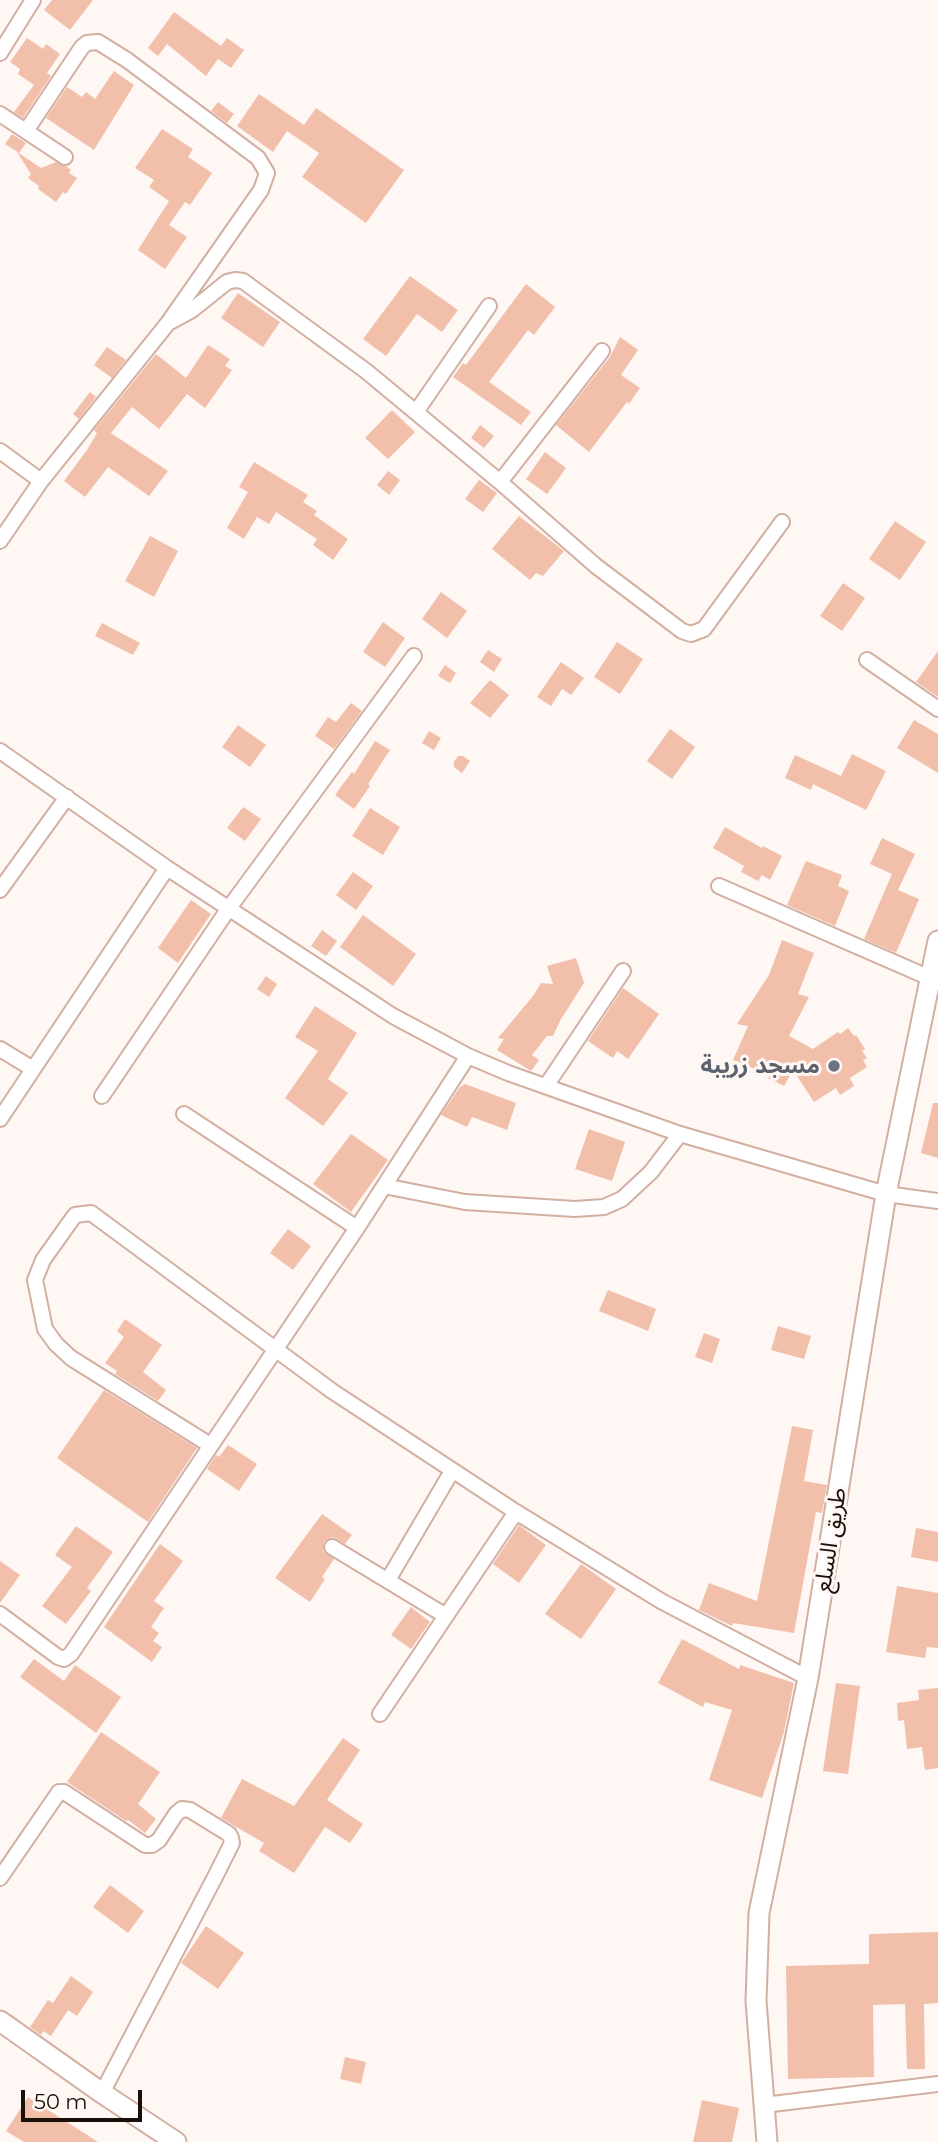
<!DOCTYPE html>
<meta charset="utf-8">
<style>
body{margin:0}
#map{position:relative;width:938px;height:2142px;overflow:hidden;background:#fef7f4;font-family:Montserrat,sans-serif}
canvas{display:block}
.scale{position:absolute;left:21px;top:2090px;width:121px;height:32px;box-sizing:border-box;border:4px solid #1b0f0a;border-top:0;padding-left:9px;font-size:21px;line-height:24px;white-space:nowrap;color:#1b0f0a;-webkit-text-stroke:5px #fef7f4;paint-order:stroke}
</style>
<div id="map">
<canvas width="938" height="2142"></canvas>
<div class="scale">50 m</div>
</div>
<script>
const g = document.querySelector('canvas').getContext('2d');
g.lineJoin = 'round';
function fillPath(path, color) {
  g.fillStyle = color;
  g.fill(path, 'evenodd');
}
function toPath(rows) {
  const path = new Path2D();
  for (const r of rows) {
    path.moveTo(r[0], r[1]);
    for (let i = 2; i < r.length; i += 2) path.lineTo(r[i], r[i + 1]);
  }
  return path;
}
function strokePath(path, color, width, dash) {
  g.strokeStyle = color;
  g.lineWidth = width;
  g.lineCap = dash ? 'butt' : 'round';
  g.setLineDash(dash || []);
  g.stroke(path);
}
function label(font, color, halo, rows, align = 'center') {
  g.font = font + ' Montserrat,"Noto Sans Arabic",sans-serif';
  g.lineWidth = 6;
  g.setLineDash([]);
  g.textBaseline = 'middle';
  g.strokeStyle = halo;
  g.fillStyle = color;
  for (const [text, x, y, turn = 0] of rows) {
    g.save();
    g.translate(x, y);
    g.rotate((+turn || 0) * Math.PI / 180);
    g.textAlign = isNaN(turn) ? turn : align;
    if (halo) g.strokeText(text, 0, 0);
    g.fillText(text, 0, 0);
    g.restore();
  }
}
fillPath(toPath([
 [52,0,93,0,70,30,44,10],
 [174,12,221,46,227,38,244,50,231,68,218,59,206,76,167,44,158,56,148,48],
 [27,38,43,49,46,44,60,54,47,73,51,76,23,118,14,112,34,85,18,74,20,69,10,62],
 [114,71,134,85,94,150,46,118,67,87,82,97,86,92,95,99],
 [259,94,304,125,316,108,404,170,366,223,302,177,319,153,287,131,273,152,237,126],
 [218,102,234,114,227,123,211,111],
 [162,129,193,149,188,157,212,173,190,205,185,202,169,225,187,237,165,269,138,250,169,201,149,187,154,180,135,168],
 [12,134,26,143,19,153,5,144],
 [17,152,41,168,56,162,66,166,71,170,69,173,77,178,66,194,63,192,56,202,38,189,39,186,28,178,31,174],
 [410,276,458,310,442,332,417,314,386,356,363,339],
 [526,284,555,307,534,335,528,330,489,382,531,412,521,425,453,377,463,363,466,365],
 [238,293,280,322,263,347,221,318],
 [620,337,638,350,621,375,640,388,629,404,627,402,589,452,556,425,610,357],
 [208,345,230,359,225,366,232,370,205,408,187,394,159,429,132,407,111,433,168,471,149,496,108,467,85,497,64,481,87,450,97,433,94,430,156,354,186,378],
 [107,347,126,360,112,378,94,365],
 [90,392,96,397,79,419,73,414],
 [392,410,415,432,388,459,365,438],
 [480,425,494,436,484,448,471,438],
 [545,452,566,468,547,494,526,479],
 [254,462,308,495,303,502,317,511,314,515,348,539,333,560,313,545,317,539,276,512,269,524,257,517,244,539,227,528,248,492,239,487],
 [388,471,400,480,389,495,377,485],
 [479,480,497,493,483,512,465,499],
 [519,516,564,551,543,576,536,573,530,580,492,549],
 [895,521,926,542,900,580,869,559],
 [150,536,178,551,154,597,125,581],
 [843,583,865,598,842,631,820,616],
 [441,592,467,611,447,638,422,619],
 [383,622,405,638,385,667,363,652],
 [102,623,140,643,133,655,95,636],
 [617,642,643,659,620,694,594,677],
 [488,650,502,659,494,672,480,662],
 [938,651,938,697,916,682],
 [561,662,584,678,571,695,562,689,551,706,537,697],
 [445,665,456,673,450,683,438,676],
 [490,680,509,695,490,718,470,703],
 [351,703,362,711,334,749,315,736,328,717,336,722],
 [914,720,938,734,938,773,897,748],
 [238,725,266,745,250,767,222,747],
 [670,729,695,747,672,779,647,761],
 [429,731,441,738,434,750,422,743],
 [375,741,390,750,368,784,370,786,354,809,335,795,352,772,354,774],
 [852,754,886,771,866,810,813,784,811,790,785,778,795,755,841,776],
 [458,756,463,756,470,761,462,773,454,767,454,762],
 [243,807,261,819,245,841,227,828],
 [370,808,400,827,383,855,352,836],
 [725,827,762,848,763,846,782,856,770,880,762,875,758,881,741,872,744,866,713,848],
 [882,838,915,854,898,890,919,899,896,953,864,939,892,874,870,864],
 [806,861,842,875,838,886,849,891,835,926,787,905],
 [353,872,373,886,356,910,336,895],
 [191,900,211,914,178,963,158,948],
 [363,915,416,954,393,986,340,947],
 [322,930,337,941,326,956,311,946],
 [782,940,814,953,798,994,809,997,789,1036,813,1049,838,1032,840,1034,848,1028,854,1036,856,1035,865,1049,862,1051,867,1058,863,1060,867,1067,850,1078,854,1086,840,1095,836,1088,814,1102,793,1070,784,1086,768,1078,770,1075,733,1060,748,1026,737,1024,769,975],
 [576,958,584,983,561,1019,553,1036,547,1036,532,1055,539,1060,531,1071,497,1050,504,1039,498,1038,533,996,541,983,553,984,547,966],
 [266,976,277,984,269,997,257,989],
 [623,988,659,1014,628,1059,617,1051,613,1058,588,1041],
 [315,1006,357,1033,328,1079,348,1093,323,1126,285,1098,318,1051,295,1037],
 [465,1084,516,1103,507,1130,472,1117,467,1127,441,1115,460,1087],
 [933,1103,938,1103,938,1158,921,1153],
 [589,1129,625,1142,612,1181,575,1169],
 [351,1134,388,1160,351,1212,313,1184],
 [288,1229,311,1246,293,1270,270,1253],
 [608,1290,656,1309,648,1331,599,1311],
 [125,1319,162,1345,143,1372,166,1390,158,1401,115,1374,117,1371,105,1363,124,1337,117,1331],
 [778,1326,811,1336,804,1359,771,1350],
 [704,1333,720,1339,712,1363,695,1357],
 [104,1390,197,1448,148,1522,57,1458],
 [792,1426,813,1430,804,1481,827,1485,822,1513,816,1512,794,1633,733,1623,732,1626,699,1610,709,1583,757,1601],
 [228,1445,257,1464,239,1491,207,1469,216,1455,219,1457],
 [322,1514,352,1535,345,1544,333,1537,324,1541,323,1551,334,1559,322,1577,325,1579,310,1602,275,1578],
 [519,1525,546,1545,519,1583,493,1564],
 [76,1526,113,1552,87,1588,91,1591,66,1624,42,1606,72,1567,55,1555],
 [916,1528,938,1532,938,1562,911,1557],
 [160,1544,183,1561,154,1601,164,1608,151,1627,159,1633,153,1641,162,1647,152,1662,104,1627],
 [0,1561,20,1575,0,1603],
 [581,1564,616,1589,581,1639,545,1614],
 [897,1586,938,1593,938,1648,927,1647,925,1658,886,1652],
 [411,1607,430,1622,411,1649,391,1635],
 [682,1639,739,1669,740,1665,794,1683,784,1732,762,1798,709,1780,732,1710,705,1702,703,1707,658,1683],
 [34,1659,64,1681,75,1665,121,1697,96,1733,20,1677],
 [836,1683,860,1686,848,1774,823,1771],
 [938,1688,938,1768,925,1770,922,1747,907,1749,904,1720,898,1721,897,1703,919,1700,918,1690],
 [101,1732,160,1772,138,1804,156,1819,145,1833,128,1820,126,1821,67,1782],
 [343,1738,360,1750,327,1800,363,1824,350,1843,325,1827,294,1873,259,1851,264,1843,221,1818,242,1779,294,1806],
 [110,1885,144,1911,128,1933,93,1907],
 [206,1926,244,1953,218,1989,181,1963],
 [938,1932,938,2003,924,2004,925,2069,907,2069,905,2004,873,2005,874,2077,788,2079,786,1966,869,1964,869,1934],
 [71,1976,93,1992,77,2016,68,2010,51,2036,43,2031,41,2035,30,2027,48,2000,53,2003],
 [345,2057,366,2062,361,2084,340,2079],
 [28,2097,98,2142,24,2142,6,2131],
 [702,2100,739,2108,732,2142,693,2142]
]), '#f2bfab');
const minor = toPath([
 [0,53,33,0],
 [0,114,65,157],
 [168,323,192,310,227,282,235,280,243,281,366,371,500,482,596,566,682,631,691,634,704,629,782,522],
 [416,412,489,306],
 [0,451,41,481],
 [500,482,602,351],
 [0,541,41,481,168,323,261,190,267,173,258,158,127,60,98,42,87,43,82,47,26,131],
 [867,660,938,709],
 [0,751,167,868,393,1016,468,1056,508,1073,680,1134,886,1194,938,1201],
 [719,886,930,978],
 [0,890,67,797],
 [0,1049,33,1069],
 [546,1086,623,971],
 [102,1096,229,908,414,656],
 [184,1114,357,1228],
 [0,1119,167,868],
 [384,1186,465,1202,575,1209,604,1207,622,1199,651,1172,680,1134],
 [210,1445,71,1358,56,1344,45,1329,35,1280,43,1260,75,1215,91,1213,332,1391,516,1512,661,1601,808,1678],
 [332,1547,446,1616],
 [388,1580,452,1471],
 [0,1614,58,1657,64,1659,71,1654,357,1228,468,1056],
 [380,1714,516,1512],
 [0,1878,59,1792,64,1792,145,1845,152,1845,159,1840,176,1814,182,1809,190,1810,229,1834,231,1838,232,1843,215,1877,102,2093],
 [764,2105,938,2084]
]);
const tertiary = toPath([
 [0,2021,102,2093,176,2142],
 [767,2142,756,2001,759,1913,808,1678,886,1194,938,941]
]);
strokePath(minor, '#d2afa1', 18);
strokePath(tertiary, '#d2afa1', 23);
strokePath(minor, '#fff', 14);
strokePath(tertiary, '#fff', 19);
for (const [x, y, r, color] of [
 [834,1066,7,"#6b7280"]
]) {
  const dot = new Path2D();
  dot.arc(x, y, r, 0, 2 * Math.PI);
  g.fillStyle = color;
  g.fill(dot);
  strokePath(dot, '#fef7f4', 2.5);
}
label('bold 23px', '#5b616d', '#fef7f4', [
 ["مسجد زريبة",820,1066]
], 'right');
label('23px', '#1b0f0a', '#fef7f4', [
 ["طريق السلع",831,1540,-81]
]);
</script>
